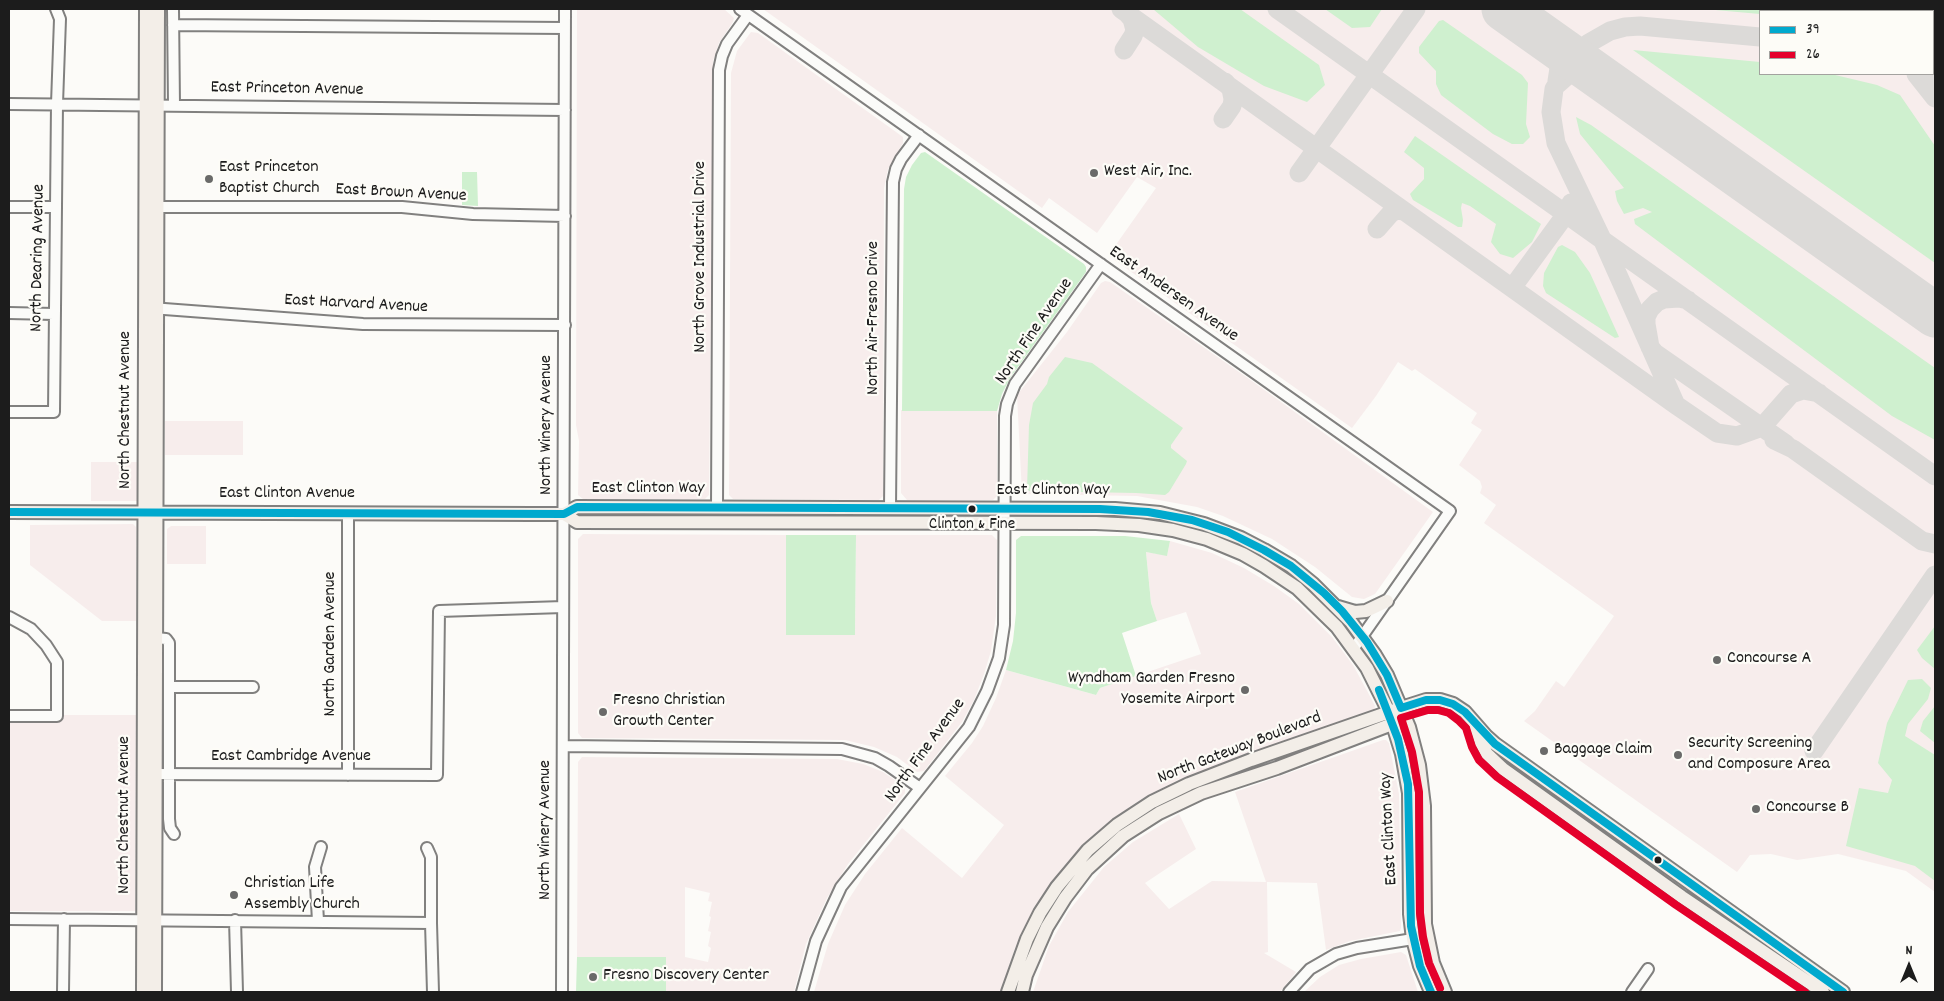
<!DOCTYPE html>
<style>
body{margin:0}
#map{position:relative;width:1944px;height:1001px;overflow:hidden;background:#fcfbf8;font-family:Dekko,sans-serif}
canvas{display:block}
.frame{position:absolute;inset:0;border:10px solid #1c1c1c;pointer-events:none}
.legend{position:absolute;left:1759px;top:10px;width:175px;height:65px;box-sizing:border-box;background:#fdfcf7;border:1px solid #a3a29f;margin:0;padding:6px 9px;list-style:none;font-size:15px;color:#1c1c1c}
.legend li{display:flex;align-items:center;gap:10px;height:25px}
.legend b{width:25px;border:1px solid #a3a29f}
.north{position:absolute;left:1884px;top:941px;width:50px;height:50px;-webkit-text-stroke:4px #fdfcf7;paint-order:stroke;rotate:0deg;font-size:14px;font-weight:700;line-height:20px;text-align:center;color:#1c1c1c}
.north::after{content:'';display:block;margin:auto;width:18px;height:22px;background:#1c1c1c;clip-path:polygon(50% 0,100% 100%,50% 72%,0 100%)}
</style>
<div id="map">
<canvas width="1944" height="1001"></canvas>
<div class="frame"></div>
<ul class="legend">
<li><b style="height:6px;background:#00a9ce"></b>39</li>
<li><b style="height:6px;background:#e4002b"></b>26</li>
</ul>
<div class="north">N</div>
</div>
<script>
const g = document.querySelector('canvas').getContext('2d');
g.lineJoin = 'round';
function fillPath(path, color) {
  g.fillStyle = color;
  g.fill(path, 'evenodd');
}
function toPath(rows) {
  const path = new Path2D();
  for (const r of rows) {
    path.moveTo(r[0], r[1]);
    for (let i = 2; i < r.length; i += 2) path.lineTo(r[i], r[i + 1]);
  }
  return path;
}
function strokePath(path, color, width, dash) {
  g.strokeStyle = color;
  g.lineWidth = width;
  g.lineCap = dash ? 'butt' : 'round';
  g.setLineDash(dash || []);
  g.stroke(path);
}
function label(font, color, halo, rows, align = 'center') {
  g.font = font + ' Dekko,sans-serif';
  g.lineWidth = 4.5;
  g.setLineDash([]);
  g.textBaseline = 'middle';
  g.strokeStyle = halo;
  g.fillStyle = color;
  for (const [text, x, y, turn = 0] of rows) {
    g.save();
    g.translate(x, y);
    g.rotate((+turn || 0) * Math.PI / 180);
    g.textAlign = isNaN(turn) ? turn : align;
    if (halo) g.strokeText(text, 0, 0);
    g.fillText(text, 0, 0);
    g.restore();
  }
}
fillPath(toPath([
 [577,9,724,9,734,18,733,22,719,43,713,61,709,495,705,499,583,499,578,495,579,441,576,425],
 [763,9,1935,9,1935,892,1906,871,1838,854,1797,860,1771,854,1750,855,1737,872,1524,721,1535,711,1556,681,1564,687,1614,616,1484,523,1496,505,1480,493,1482,487,1480,481,1459,465,1482,430,1471,423,1477,413,1415,369,1412,371,1398,362,1376,396,1352,428,1113,259,1119,250,1115,246,1156,188,1137,177,1097,233,1049,198,1042,208],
 [1760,11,1933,11,1933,74,1760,74],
 [751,32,758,33,903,137,903,143,888,169,884,188,883,496,879,500,733,499,729,495,731,73,737,51],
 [1105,281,1110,282,1252,381,1433,512,1375,594,1364,599,1352,597,1315,567,1272,539,1223,516,1197,507,1137,496,1022,494,1017,395,1067,332,1101,283],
 [901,410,997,411,997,496,993,500,907,500,901,493],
 [165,421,243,421,243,455,165,455],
 [91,462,137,462,137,501,91,501],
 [133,524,136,527,136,621,102,621,30,565,30,525],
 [171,526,206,526,206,564,167,564,167,529],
 [583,534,786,535,786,635,855,635,856,535,992,535,997,540,996,616,991,651,984,674,974,700,962,722,924,771,917,772,897,757,874,747,845,740,582,738,578,733,578,539],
 [1170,541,1212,553,1244,568,1274,586,1299,604,1332,637,1353,665,1372,700,1375,706,1374,710,1178,780,1140,800,1105,825,1084,844,1062,868,1035,906,1015,948,1001,992,814,992,828,944,845,905,865,874,902,828,962,878,1004,825,945,776,972,743,983,726,996,698,1006,670,1096,695,1100,688,1201,654,1186,612,1157,621,1151,603,1146,552,1167,555],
 [9,715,136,715,135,911,9,911],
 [1383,740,1386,740,1389,743,1399,794,1401,928,1400,931,1350,941,1326,950,1317,883,1267,882,1268,952,1264,953,1296,972,1280,992,1033,992,1049,946,1068,912,1104,867,1133,842,1179,814,1196,849,1145,883,1169,909,1212,881,1266,882,1235,792],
 [582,757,837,759,863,764,883,772,905,787,905,793,848,864,827,898,806,944,794,992,666,992,666,957,577,957,578,762],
 [685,887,710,893,708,901,712,902,709,916,711,917,708,931,711,932,708,946,711,948,708,962,685,957],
 [1401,952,1406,955,1418,992,1304,992,1320,977,1339,965,1361,959]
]), '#f7edec');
fillPath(toPath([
 [1153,9,1240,9,1319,65,1325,85,1307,102,1264,86,1198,47],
 [1325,9,1382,9,1370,27,1352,28],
 [1704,9,1786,9,1789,11,1760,11,1760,14],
 [1443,20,1522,75,1528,83,1526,124,1530,137,1523,144,1512,144,1493,134,1441,95,1436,84,1436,71,1419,53,1419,47,1439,21],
 [1633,50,1760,62,1760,74,1831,74,1877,85,1900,95,1935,146,1935,263],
 [1576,117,1591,125,1935,368,1935,440,1892,416,1635,224,1634,219,1652,212,1643,208,1624,214,1617,201,1615,191,1624,188,1580,134],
 [1415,136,1541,224,1532,242,1513,258,1500,254,1491,242,1496,224,1470,206,1462,203,1461,208,1463,220,1462,227,1458,227,1413,200,1410,194,1424,179,1424,168,1404,152],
 [925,152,1084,264,1086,267,1086,272,1010,378,1002,394,997,411,902,411,904,189,906,177,912,165,921,153],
 [462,172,477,172,478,206,462,205],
 [1562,245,1575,252,1590,273,1619,337,1615,338,1546,293,1543,286,1544,273,1558,247],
 [1065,357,1092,363,1183,428,1171,445,1171,448,1187,461,1186,464,1169,492,1165,495,1136,493,1029,491,1027,489,1029,425,1033,403,1047,384,1049,377],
 [786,535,856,535,855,635,786,635],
 [1021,536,1125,536,1170,541,1167,556,1146,552,1151,603,1157,621,1122,633,1136,676,1100,688,1096,695,1006,670,1013,641,1016,613,1016,540],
 [1935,626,1935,669,1922,658,1917,650],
 [1922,679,1931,688,1928,699,1908,724,1905,736,1935,755,1935,881,1915,866,1846,846,1859,788,1888,793,1892,780,1878,763,1887,723,1908,680],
 [1935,706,1935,743,1920,731,1923,721],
 [577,957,666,957,666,992,576,992]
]), '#cff0cf');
strokePath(toPath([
 [1121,9,1676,405,1717,433,1737,436,1762,427,1791,394,1803,390,1819,393],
 [1277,9,1935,476],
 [1856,9,1859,11],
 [1551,42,1560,62,1557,81],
 [1124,50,1133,36,1135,30,1132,19,1126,12],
 [1916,74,1935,98],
 [1558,84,1567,76,1572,73,1590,74,1604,79],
 [1223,119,1232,106,1233,99,1231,89,1225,82],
 [1299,173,1416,9],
 [1377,229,1391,213,1397,210,1404,211],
 [1512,288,1566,214,1571,203],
 [1688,300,1679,298,1664,299,1657,302,1650,309,1646,317,1646,324,1650,347,1655,353,1786,444],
 [1676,405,1602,239,1556,143,1551,112,1554,89,1573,58,1589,43,1610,31,1625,27,1640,26,1760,37],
 [1774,440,1793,449,1922,541,1935,544],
 [1814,751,1935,575]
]), '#dcdad8', 19);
strokePath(toPath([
 [1504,9,1935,315],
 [1859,9,1863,11],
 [1933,61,1935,63]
]), '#dcdad8', 45);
const minor = toPath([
 [173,9,174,105],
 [740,9,1450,511,1354,648],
 [173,25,565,28],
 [9,104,565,110],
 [9,207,56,207],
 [151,207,402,207,473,214,565,216],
 [151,308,363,324,565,325],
 [9,313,54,314],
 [9,412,54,412,57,104,60,19,56,9],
 [717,508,719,70,722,56,727,44,748,15],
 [890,508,893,182,896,169,901,159,919,135],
 [348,513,348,775],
 [9,617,31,629,46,645,57,662,57,716,9,716],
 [156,638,166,639,169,643,169,819,170,828,174,834],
 [169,687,253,687],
 [563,746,842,749,875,758,889,766,920,788],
 [150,774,437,775,439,611,563,607],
 [427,848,431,857,431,923,433,992],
 [9,919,431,923],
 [235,920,237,992],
 [318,921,315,867,321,847],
 [63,992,64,919],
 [562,992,565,9],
 [802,992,816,941,841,887,969,727,987,691,999,658,1004,625,1005,416,1007,404,1015,384,1101,264],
 [1289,992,1310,969,1336,954,1357,948,1413,939],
 [1632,992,1648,969]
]);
const major = toPath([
 [9,512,532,514,564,514,577,507,1115,509,1160,513,1204,524,1241,538,1264,550,1291,566,1313,584,1351,622,1375,655,1387,675,1409,727,1419,765,1424,806,1425,924,1433,963,1445,992],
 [564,514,577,522,1096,523,1139,525,1173,530,1207,539,1243,554,1264,566,1297,588,1337,627,1367,668,1389,712,1402,754,1409,793,1410,914,1413,939,1420,966,1431,992],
 [1338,607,1355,612,1366,611,1387,601],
 [1476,728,1481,743,1487,754,1503,769,1682,897,1823,992],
 [143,992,146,9],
 [155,992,158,9],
 [1008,992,1027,939,1040,913,1057,887,1088,850,1117,825,1152,802,1189,784,1251,760,1401,708,1426,700,1440,700,1453,704,1465,712,1486,736,1495,744,1843,992],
 [1022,992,1026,975,1047,927,1065,898,1087,869,1123,836,1159,813,1201,793,1277,768,1400,721]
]);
strokePath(minor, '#81807f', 14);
strokePath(major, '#81807f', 16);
strokePath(minor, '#fbfbf9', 10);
strokePath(major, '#f3eee8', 12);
strokePath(toPath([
 [9,512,564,514,577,507,1100,509,1148,512,1192,520,1228,532,1264,550,1291,566,1324,593,1342,611,1367,642,1387,675,1401,708,1426,700,1440,700,1453,704,1465,712,1495,744,1843,992],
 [1379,690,1398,739,1408,784,1411,926,1420,966,1431,992]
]), '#00a9ce', 8);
strokePath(toPath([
 [1440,988,1429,963,1423,937,1420,913,1419,792,1412,752,1401,718,1428,710,1438,710,1449,713,1458,720,1466,728,1472,747,1479,760,1497,777,1676,905,1805,992]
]), '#e4002b', 8);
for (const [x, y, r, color] of [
 [1094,173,5,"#6a6a69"],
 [209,179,5,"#6a6a69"],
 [972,509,4.5,"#1c1c1c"],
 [1717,660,5,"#6a6a69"],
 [1245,690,5,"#6a6a69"],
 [603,712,5,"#6a6a69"],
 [1544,751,5,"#6a6a69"],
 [1678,755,5,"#6a6a69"],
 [1756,809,5,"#6a6a69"],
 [1658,860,4.5,"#1c1c1c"],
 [234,895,5,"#6a6a69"],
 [593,977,5,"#6a6a69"]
]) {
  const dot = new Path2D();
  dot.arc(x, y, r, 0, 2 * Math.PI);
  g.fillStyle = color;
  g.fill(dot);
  strokePath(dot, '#fdfcf7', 2);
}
label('17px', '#1c1c1c', '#fdfcf7', [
 ["Clinton & Fine",972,526]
]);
label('18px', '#1c1c1c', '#fdfcf7', [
 ["East Princeton Avenue",287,90,1],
 ["East Brown Avenue",401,194,3],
 ["North Grove Industrial Drive",702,257,-90],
 ["North Dearing Avenue",39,258,-89],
 ["East Andersen Avenue",1173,295,35],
 ["East Harvard Avenue",356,305,3],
 ["North Air-Fresno Drive",875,318,-90],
 ["North Fine Avenue",1035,332,-56],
 ["North Chestnut Avenue",127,410,-90],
 ["North Winery Avenue",548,425,-90],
 ["East Clinton Way",648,490],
 ["East Clinton Way",1053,492],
 ["East Clinton Avenue",287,495],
 ["North Garden Avenue",332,644,-90],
 ["North Gateway Boulevard",1240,749,-21],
 ["North Fine Avenue",926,751,-54],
 ["East Cambridge Avenue",291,758],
 ["North Chestnut Avenue",126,815,-90],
 ["East Clinton Way",1390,829,-93],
 ["North Winery Avenue",547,830,-90]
]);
label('18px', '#1c1c1c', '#fdfcf7', [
 ["East Princeton",219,169],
 ["Baptist Church",219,190],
 ["West Air, Inc.",1104,173],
 ["Concourse A",1727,660],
 ["Wyndham Garden Fresno",1235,680,"right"],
 ["Yosemite Airport",1235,701,"right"],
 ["Fresno Christian",613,702],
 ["Growth Center",613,723],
 ["Security Screening",1688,745],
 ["and Composure Area",1688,766],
 ["Baggage Claim",1554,751],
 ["Concourse B",1766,809],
 ["Christian Life",244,885],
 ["Assembly Church",244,906],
 ["Fresno Discovery Center",603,977]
], 'left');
</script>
